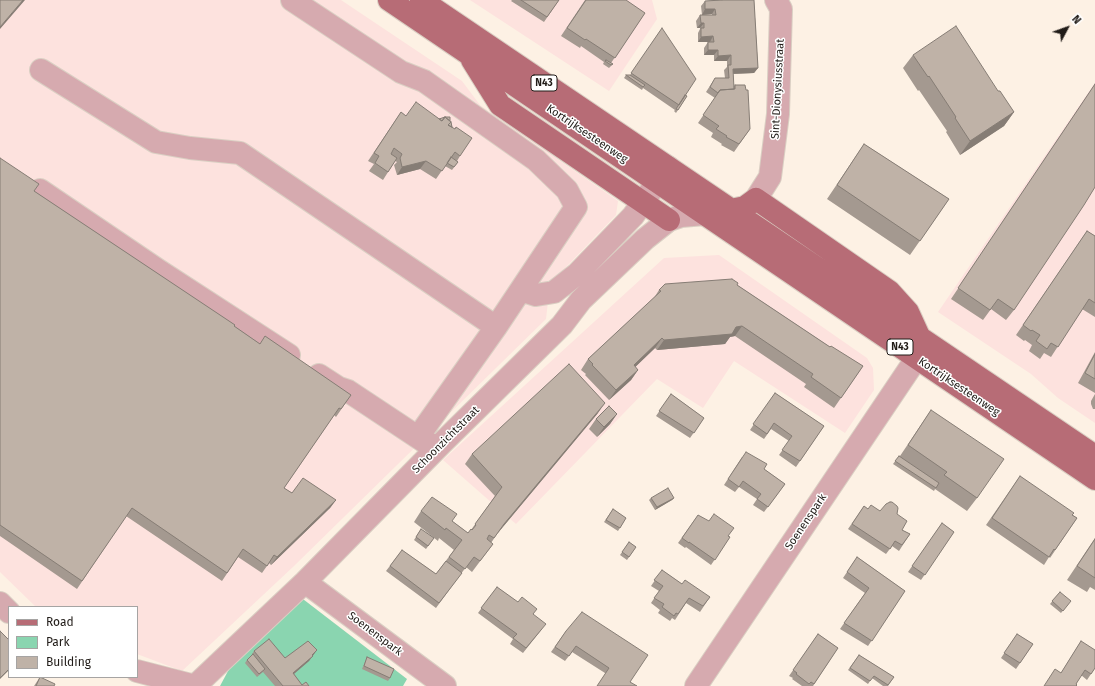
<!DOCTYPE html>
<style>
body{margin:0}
#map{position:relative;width:1095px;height:686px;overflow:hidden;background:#fdf1e4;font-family:"Fira Sans",sans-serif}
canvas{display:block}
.legend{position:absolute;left:8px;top:606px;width:130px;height:72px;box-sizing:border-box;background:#fff;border:1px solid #a6a4a3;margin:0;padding:5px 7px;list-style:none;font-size:12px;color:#211c18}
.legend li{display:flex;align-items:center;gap:8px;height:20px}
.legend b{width:20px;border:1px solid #a6a4a3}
.north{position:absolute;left:1047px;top:8px;width:40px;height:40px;-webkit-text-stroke:3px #fff;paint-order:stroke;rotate:49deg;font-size:11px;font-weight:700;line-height:16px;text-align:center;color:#211c18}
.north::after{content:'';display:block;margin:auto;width:14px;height:18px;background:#211c18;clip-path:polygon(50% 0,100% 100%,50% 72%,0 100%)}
</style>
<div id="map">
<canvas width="1095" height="686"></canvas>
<ul class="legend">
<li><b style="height:5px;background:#b76c76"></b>Road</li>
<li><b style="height:11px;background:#8ad5b0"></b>Park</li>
<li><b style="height:11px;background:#bfb2a7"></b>Building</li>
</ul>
<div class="north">N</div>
</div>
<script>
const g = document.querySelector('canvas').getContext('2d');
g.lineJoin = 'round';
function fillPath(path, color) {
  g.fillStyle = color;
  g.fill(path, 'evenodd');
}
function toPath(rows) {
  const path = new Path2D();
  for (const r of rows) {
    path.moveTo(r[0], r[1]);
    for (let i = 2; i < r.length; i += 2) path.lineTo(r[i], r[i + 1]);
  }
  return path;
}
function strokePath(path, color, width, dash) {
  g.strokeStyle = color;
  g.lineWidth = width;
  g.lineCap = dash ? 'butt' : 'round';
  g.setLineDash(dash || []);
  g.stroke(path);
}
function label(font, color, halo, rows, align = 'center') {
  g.font = font + ' "Fira Sans",sans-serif';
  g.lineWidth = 3;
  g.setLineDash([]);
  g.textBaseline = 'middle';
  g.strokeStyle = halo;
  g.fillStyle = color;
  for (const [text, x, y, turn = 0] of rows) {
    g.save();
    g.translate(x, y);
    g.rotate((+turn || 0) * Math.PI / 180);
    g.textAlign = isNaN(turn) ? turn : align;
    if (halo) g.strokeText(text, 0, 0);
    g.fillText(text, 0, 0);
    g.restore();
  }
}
fillPath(toPath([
 [0,0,341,0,462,81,480,105,618,201,616,215,550,284,546,319,294,566,182,671,137,654,137,607,36,607,0,572],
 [470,0,652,0,657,19,609,91],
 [1094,84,1095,84,1095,423,1058,398,1031,374,938,312],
 [719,255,867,358,873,368,874,390,845,433,734,361,703,408,657,379,516,524,443,460,664,258]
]), '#fde2de');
fillPath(toPath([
 [299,596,407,679,403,686,220,686,235,658]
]), '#8ad5b0');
const minor = toPath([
 [292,0,401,72,424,81,536,160,567,190,576,207,496,327],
 [41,70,156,142,190,148,240,153,496,327,418,437],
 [40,190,158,270,289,355],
 [756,199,770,177,778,114,781,9,776,0],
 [521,290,536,295,554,292,577,274,633,216,668,167],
 [319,375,339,388,348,391,428,444,430,444],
 [305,582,445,686],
 [0,603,9,612],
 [137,671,195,686],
 [195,686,305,582,442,443,562,325,581,300,645,239,669,220,681,216,705,214],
 [696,686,916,359]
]);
const major = toPath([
 [389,0,1095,479],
 [421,0,1095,456],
 [472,60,500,105,669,220],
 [722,212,745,207,756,199,889,291,908,312,919,336]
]);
strokePath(minor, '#dacfc3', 24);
strokePath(major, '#dacfc3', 24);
strokePath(minor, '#d6aaaf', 22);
strokePath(major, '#b76c76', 22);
fillPath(toPath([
 [512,0,559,0,544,22,511,1],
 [585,0,645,13,611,63,613,64,609,68,603,64,604,62,581,46,580,48,561,36],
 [718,0,754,0,758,68,754,73,733,74,733,87,735,85,750,129,734,152,721,145,722,144,711,137,713,133,698,123,715,98,706,92,715,78,725,78,724,70,727,67,727,61,714,61,714,55,704,55,704,48,708,42,710,42,698,42,698,33,700,29,700,28,697,28,696,21,700,15,712,15,712,14,702,15,701,6,705,1],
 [662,28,685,96,687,96,676,113,674,111,675,110,643,88,642,90,624,78,626,75,630,75],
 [913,55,998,91,1014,112,1004,126,960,155,946,132,947,131,919,90,918,91,903,68],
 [1095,84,1014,310,1006,320,991,309,983,320,951,299],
 [401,112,406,116,439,119,451,122,460,156,457,161,458,162,452,170,445,166,436,179,420,169,397,175,394,165,397,162,395,161,383,180,369,171,374,164,368,161],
 [864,144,949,199,910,255,827,199],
 [0,158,34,191,234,326,260,344,351,395,336,417,334,415,284,488,292,493,336,500,330,508,271,565,269,563,262,573,238,557,222,581,126,516,77,589,0,536],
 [1087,231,1095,236,1095,317,1082,309,1051,357,1044,353,1040,359,1029,351,1032,345,1025,340,1024,341,1016,335],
 [737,285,830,347,863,366,834,408,804,387,806,384,735,336,730,337,725,344,657,350,655,348,635,367,638,370,631,380,609,400,585,375,586,374,581,370,588,359,654,298,659,290],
 [1095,352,1095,393,1078,383],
 [775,393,824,426,796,467,779,455,789,441,771,429,764,439,750,430],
 [671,394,704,418,690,438,656,416],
 [1095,394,1095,409,1093,409,1091,404,1091,401],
 [931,410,977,498,967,511,935,489,934,491,893,464,899,456,900,456],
 [598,413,497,534,491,543,493,544,472,572,466,567,436,608,386,571,402,550,436,574,454,550,439,538,438,541,414,522,421,511,452,521,468,533,471,530,495,496,465,464,472,454],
 [617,414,610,424,597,437,589,429,596,419],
 [742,457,764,469,785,484,764,512,753,505,757,499,739,487,735,492,724,485],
 [1020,476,1077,518,1050,558,1049,557,1044,565,986,525],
 [651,498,674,498,672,500,655,510,649,500],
 [864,506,868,509,897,514,902,530,910,534,899,551,892,546,886,554,848,529],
 [613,509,626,518,618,531,604,522],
 [698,515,730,537,711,565,686,547,685,548,678,543],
 [942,523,954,532,921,580,908,572],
 [421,529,434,538,426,549,414,540],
 [1095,538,1095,590,1090,587,1087,592,1067,580],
 [629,542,636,547,627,560,620,555],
 [857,557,905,591,868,646,840,629,865,593,843,578],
 [662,570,682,584,710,597,700,612,686,603,675,620,672,618,670,621,658,613,660,610,651,603,659,591,651,586],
 [497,587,533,614,542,629,523,653,510,644,513,639,478,613],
 [1060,592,1069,603,1061,613,1050,604],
 [566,631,630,682,605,673,572,652,565,661,551,652],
 [818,634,838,648,813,686,802,686,792,679,793,678,789,676],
 [1017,634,1033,644,1016,669,1001,658],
 [1081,641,1095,668,1087,680,1081,675,1076,684,1061,673],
 [317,650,309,661,294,674,302,685,309,686,275,686,263,672,257,677,245,663,247,660,251,657,251,656,254,651,285,658],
 [859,655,894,677,888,686,883,686,872,678,868,684,848,670],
 [367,657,390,678,388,681,362,669],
 [40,677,54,686,34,686]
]), '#a49990');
fillPath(toPath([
 [23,0,25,0,0,29,0,27],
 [705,9,715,9,712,14,702,15],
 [701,23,704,23,700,28,697,28],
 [713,36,710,42,698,42,701,37],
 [708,50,718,50,714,55,704,55],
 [731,55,727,61,714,61,718,56],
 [758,68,754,73,729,74,733,69],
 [1014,112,1004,126,960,155,970,141],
 [426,161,420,169,397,175,402,167],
 [742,326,735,336,730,337,725,344,657,350,664,340,736,327],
 [662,338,655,348,627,375,634,365],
 [638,370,631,380,609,400,616,390],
 [605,403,598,413,497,534,504,524],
 [617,414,610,424,597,437,604,427],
 [674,498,672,500,655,510,657,507],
 [336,500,330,508,271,565,277,557],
 [317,650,309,661,289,678,293,673,312,655],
 [9,669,9,670,0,679,0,678]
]), '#867d75');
const building = toPath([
 [0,0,23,0,0,27,0,0],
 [521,0,559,0,547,17,521,0],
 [586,0,626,0,645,13,615,58,586,39,585,40,567,28,586,0],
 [722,0,754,0,758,68,733,69,734,89,720,90,718,93,710,87,715,78,729,78,728,65,731,65,731,55,718,56,718,50,708,50,708,42,714,42,713,36,701,37,701,28,704,28,704,23,701,23,700,15,716,15,715,9,705,9,705,1,722,0],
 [956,26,998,91,1000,91,1014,112,970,141,955,118,956,117,929,76,928,77,913,55,956,26],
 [662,28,696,79,679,105,631,73,662,28],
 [606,60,613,64,611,65,605,61,606,60],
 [626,75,630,75,645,85,643,87,626,75],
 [1095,84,1095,187,1084,205,1014,310,998,299,990,310,958,288,1095,84],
 [735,85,745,85,746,90,748,90,750,129,739,144,726,137,727,136,716,129,719,126,703,115,720,90,735,89,735,85],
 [685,95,687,96,678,110,676,109,685,95],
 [416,102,442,121,445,117,451,122,448,125,455,129,456,127,472,138,460,156,455,152,442,171,426,161,402,167,400,158,402,154,394,148,391,154,397,158,388,172,375,163,379,156,374,153,401,112,406,116,416,102],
 [445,117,450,117,450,121,445,117],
 [445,117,442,121,439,119,445,117],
 [451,122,452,127,448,125,451,122],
 [864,144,949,199,920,241,837,185,864,144],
 [451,157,458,162,454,167,447,163,451,157],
 [0,158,39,184,34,191,235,325,234,326,260,344,265,336,351,395,341,409,339,408,284,488,292,493,303,478,336,500,277,557,274,555,267,566,243,549,227,573,132,508,82,581,0,525,0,158],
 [1087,231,1095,236,1095,303,1089,299,1058,347,1051,343,1047,349,1036,341,1040,335,1032,330,1031,331,1023,325,1087,231],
 [732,279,738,283,737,285,830,347,831,346,863,366,841,398,811,377,813,374,742,326,736,327,732,334,664,340,662,338,634,365,638,370,616,390,592,365,593,364,588,359,661,291,659,290,665,284,732,279],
 [1095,354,1095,379,1085,373,1095,354],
 [569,364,605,403,504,524,494,538,489,535,487,539,493,544,480,561,474,557,465,569,449,557,462,540,446,528,445,530,421,511,432,497,457,514,452,521,468,533,471,529,472,530,476,525,475,524,502,487,472,454,569,364],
 [775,393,824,426,800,461,782,450,792,436,774,423,767,434,753,424,775,393],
 [671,394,704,418,694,433,659,411,671,394],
 [609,406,617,414,604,427,596,419,609,406],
 [931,410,1004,459,977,498,944,475,947,472,908,445,931,410],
 [746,452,767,464,764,469,785,484,768,507,757,499,761,494,743,481,739,487,728,479,746,452],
 [899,456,939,483,936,488,895,461,899,456],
 [1020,476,1074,513,1072,515,1077,518,1055,550,1054,549,1049,557,992,518,1020,476],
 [668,488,674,498,657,507,651,498,668,488],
 [890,502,892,502,897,506,898,508,897,514,907,521,902,530,910,534,902,545,895,541,890,549,852,524,864,506,868,509,871,505,880,511,886,504,890,502],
 [613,509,626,518,620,528,606,520,613,509],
 [714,514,734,528,728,536,730,537,715,560,689,542,689,543,682,538,698,515,709,521,714,514],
 [942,523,954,532,925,575,912,566,942,523],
 [421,529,434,538,428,546,416,537,421,529],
 [1095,539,1095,578,1077,566,1095,539],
 [629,542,636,547,629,557,622,552,629,542],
 [402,550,436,574,446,561,462,573,439,603,390,566,402,550],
 [857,557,905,591,872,641,844,623,869,588,847,572,857,557],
 [662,570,682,584,685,580,710,597,703,606,689,598,678,614,676,613,674,616,662,607,664,604,654,598,663,586,654,580,662,570],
 [497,587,518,602,522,597,537,609,533,614,546,624,526,648,513,638,517,634,481,608,497,587],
 [1060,592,1071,601,1063,611,1052,601,1060,592],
 [582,612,648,655,630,682,637,686,597,686,609,668,576,646,569,656,555,647,566,631,582,612],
 [0,631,9,640,9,669,0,678,0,631],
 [818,634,838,648,814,684,811,682,809,684,796,674,797,673,793,670,818,634],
 [1017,634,1033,644,1020,663,1004,653,1017,634],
 [269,639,285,658,308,641,317,650,312,655,313,656,293,673,302,685,306,682,309,686,283,686,254,651,269,639],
 [1081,641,1095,650,1095,668,1091,674,1085,670,1076,684,1077,685,1076,686,1044,686,1055,669,1061,673,1081,641],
 [253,654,265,669,259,674,247,660,253,654],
 [859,655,894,677,888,685,874,676,870,681,850,668,859,655],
 [367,657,394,669,390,678,364,666,367,657],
 [40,677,55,684,54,686,36,686,40,677]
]);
fillPath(building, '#bfb2a7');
strokePath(building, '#867d75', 1);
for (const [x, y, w] of [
 [544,83,26],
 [900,347,26]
]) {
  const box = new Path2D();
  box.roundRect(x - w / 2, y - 8, w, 16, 3);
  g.fillStyle = '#fff';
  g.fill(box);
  strokePath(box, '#211c18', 1);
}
label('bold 10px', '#211c18', null, [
 ["N43",544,83],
 ["N43",900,347]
]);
label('11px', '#211c18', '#fff', [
 ["Sint-Dionysiusstraat",778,89,-87],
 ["Kortrijksesteenweg",587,134,34],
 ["Kortrijksesteenweg",959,387,34],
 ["Schoonzichtstraat",446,440,-45],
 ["Soenenspark",806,522,-56],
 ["Soenenspark",375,634,37]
]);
</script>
